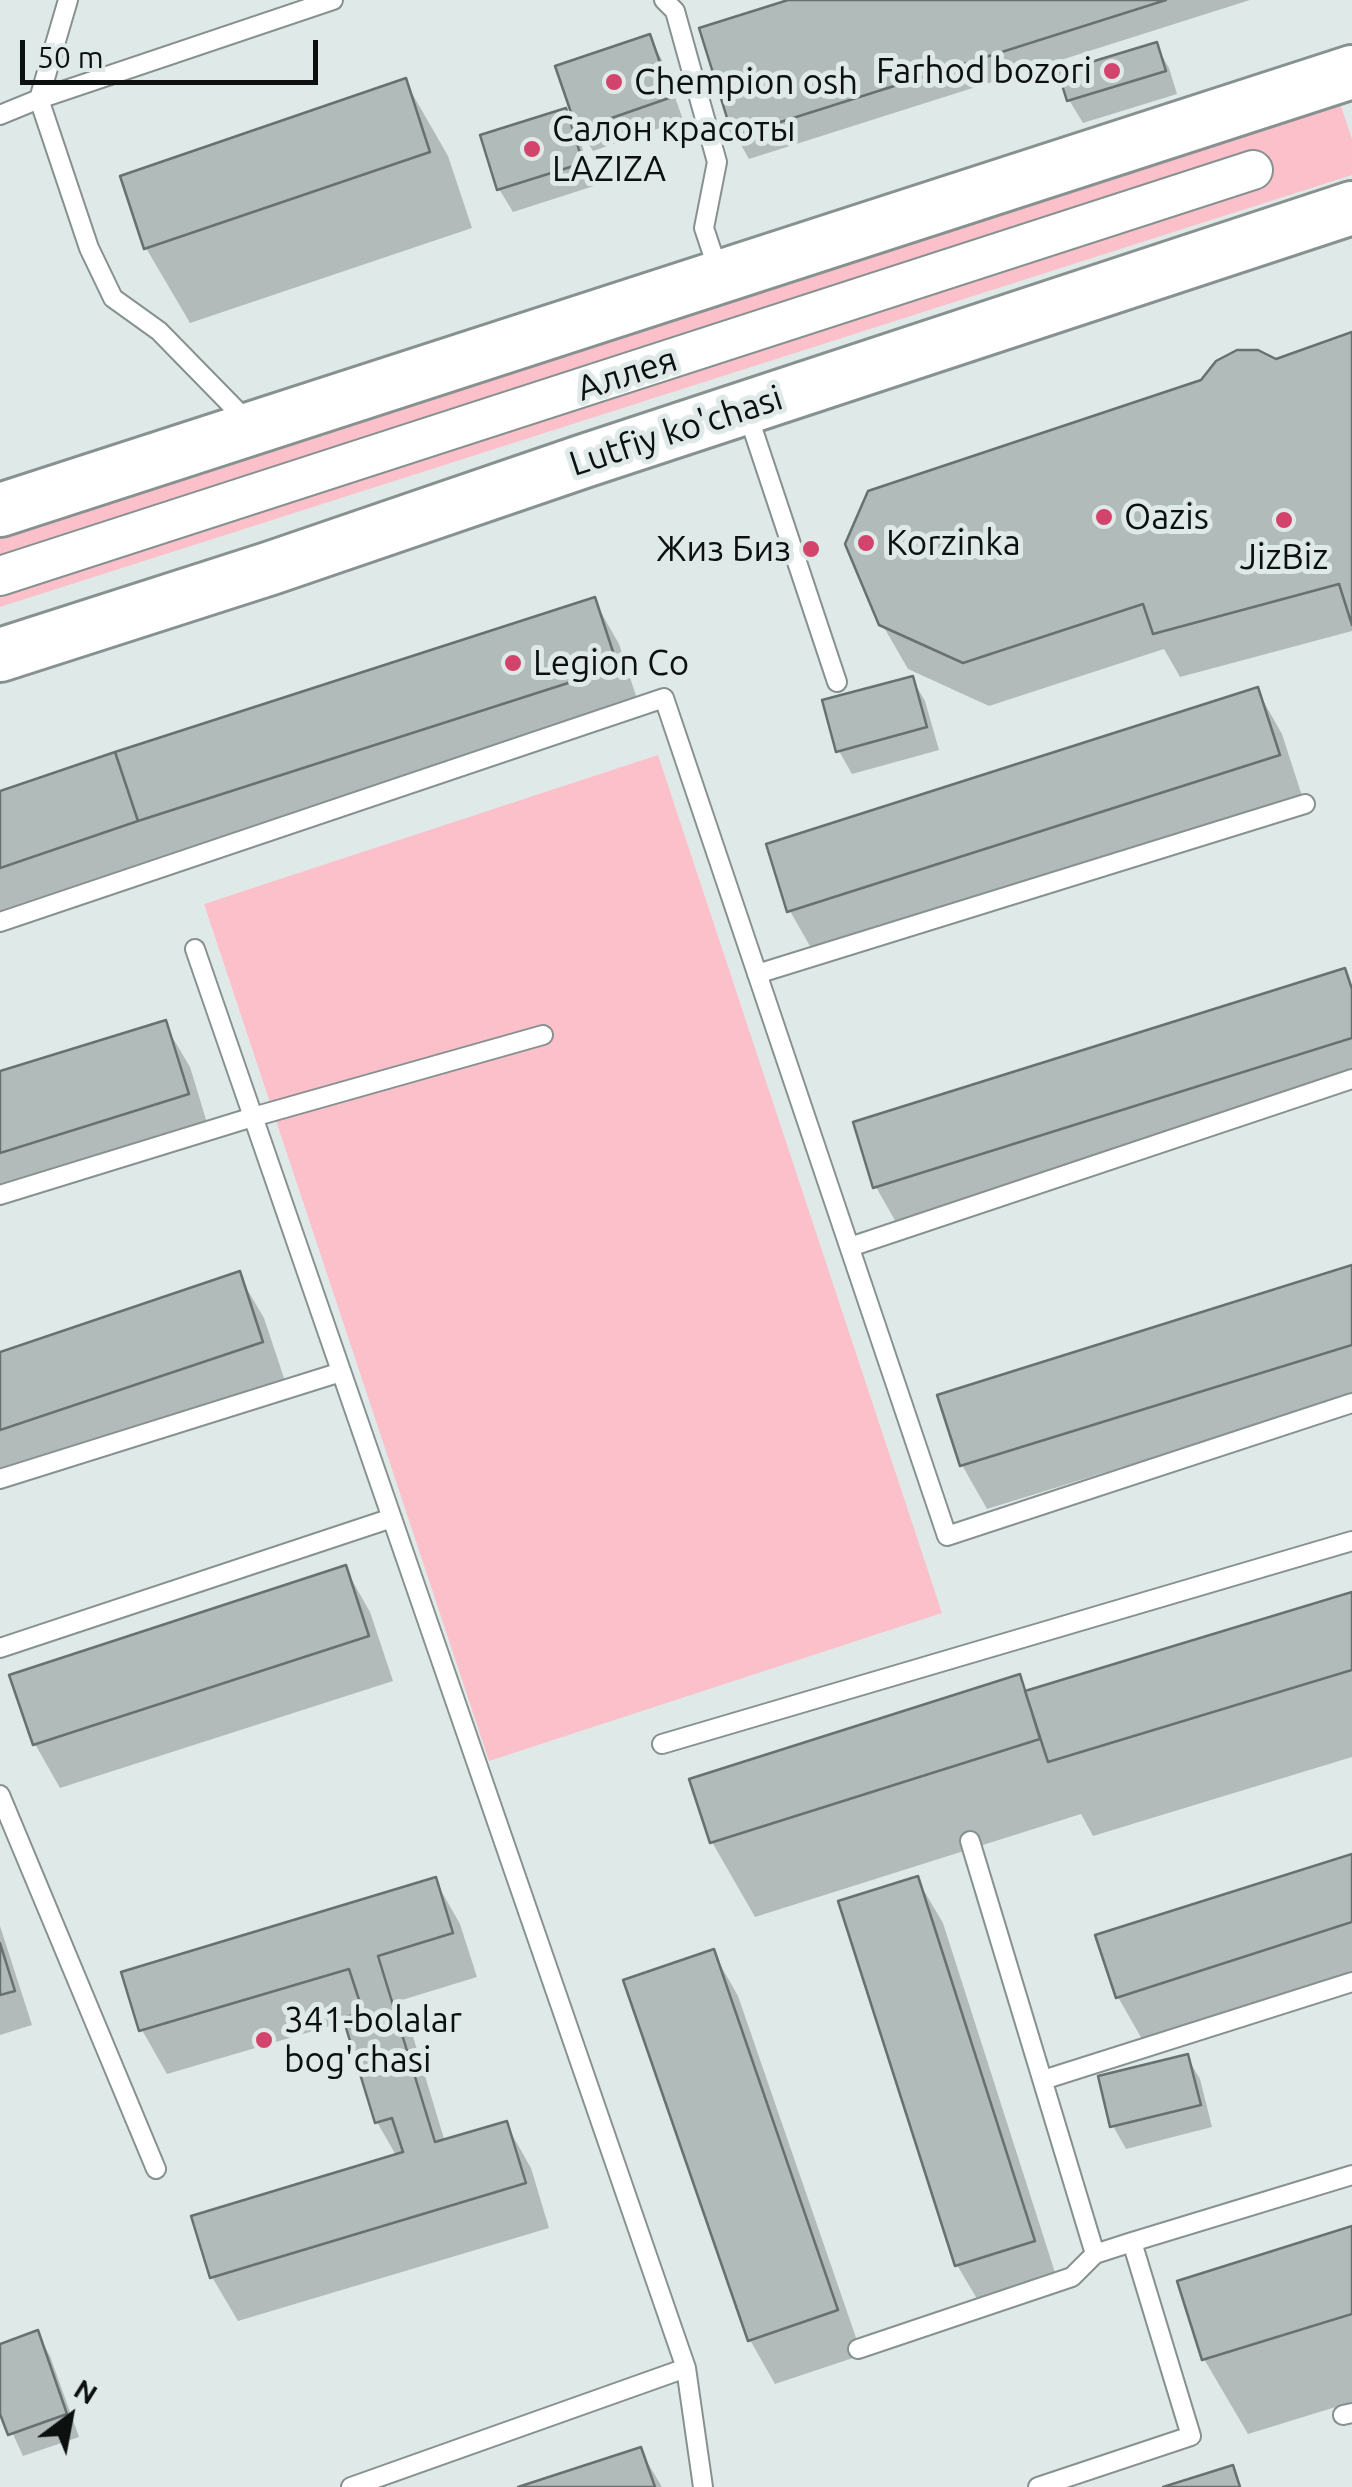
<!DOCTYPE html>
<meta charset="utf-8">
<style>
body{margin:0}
#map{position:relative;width:1352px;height:2487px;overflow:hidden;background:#dfeae8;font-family:Ubuntu,sans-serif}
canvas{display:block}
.north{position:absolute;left:20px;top:2367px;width:100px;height:100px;-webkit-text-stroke:8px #dfeae8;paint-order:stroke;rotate:32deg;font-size:28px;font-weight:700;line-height:40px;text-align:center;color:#0c100f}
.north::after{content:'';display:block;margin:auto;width:35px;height:45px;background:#0c100f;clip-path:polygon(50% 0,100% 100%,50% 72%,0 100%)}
.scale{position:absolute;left:20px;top:40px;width:298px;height:45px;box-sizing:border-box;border:5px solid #0c100f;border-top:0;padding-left:12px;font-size:30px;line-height:35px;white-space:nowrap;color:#0c100f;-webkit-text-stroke:8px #dfeae8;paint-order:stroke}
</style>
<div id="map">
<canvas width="1352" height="2487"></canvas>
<div class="north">N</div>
<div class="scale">50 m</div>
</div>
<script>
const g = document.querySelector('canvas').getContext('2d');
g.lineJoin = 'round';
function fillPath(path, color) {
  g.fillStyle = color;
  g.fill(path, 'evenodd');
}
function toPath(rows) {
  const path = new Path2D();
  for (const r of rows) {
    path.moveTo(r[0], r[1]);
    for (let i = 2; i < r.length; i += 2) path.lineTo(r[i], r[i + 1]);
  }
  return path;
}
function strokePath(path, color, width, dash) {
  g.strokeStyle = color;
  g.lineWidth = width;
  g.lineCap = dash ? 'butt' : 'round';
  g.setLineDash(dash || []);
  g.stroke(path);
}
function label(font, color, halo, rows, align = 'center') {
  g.font = font + ' Ubuntu,sans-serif';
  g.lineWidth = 10;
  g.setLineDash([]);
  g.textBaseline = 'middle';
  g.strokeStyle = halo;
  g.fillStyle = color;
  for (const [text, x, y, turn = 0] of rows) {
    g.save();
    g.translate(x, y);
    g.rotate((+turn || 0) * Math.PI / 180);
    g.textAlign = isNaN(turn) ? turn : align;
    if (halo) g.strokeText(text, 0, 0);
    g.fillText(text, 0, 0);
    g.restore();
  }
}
fillPath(toPath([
 [1338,97,1352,139,1352,175,0,607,0,539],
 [658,755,942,1613,489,1761,204,904]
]), '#fcc0ca');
fillPath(toPath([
 [796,0,1250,0,749,159,736,136],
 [649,37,662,60,683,120,593,151,579,129],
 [1156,45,1169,68,1177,94,1083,123,1069,100],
 [405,81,448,156,472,228,190,323,146,248,123,178],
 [565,111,578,134,594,186,513,212,499,189],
 [1352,337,1352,631,1180,677,1164,649,989,706,908,669,882,624,1275,361],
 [594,600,619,644,641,711,0,920,0,795],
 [912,679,925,701,939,750,852,774,839,751],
 [1257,690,1282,734,1303,799,815,955,790,911],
 [1344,971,1352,985,1352,1089,901,1231,876,1187],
 [164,1023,190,1067,212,1139,0,1204,0,1074],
 [1352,1268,1352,1396,987,1509,962,1465,940,1396],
 [238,1274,264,1318,287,1387,0,1483,0,1354],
 [345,1568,370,1612,393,1681,60,1788,35,1744],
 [1352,1594,1352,1757,1093,1836,1081,1814,755,1917,712,1842,1019,1677,1028,1693],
 [1352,1856,1352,1974,1143,2041,1118,1997],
 [917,1879,943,1923,1059,2285,983,2309,957,2265],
 [435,1880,460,1924,477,1977,402,2000,445,2142,506,2124,531,2168,549,2228,238,2321,212,2277,194,2218,397,2157,377,2122,347,2021,167,2074,142,2030,124,1973],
 [0,1926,32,2025,0,2035],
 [713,1952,738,1996,862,2355,775,2384,750,2340],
 [1187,2057,1200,2079,1212,2127,1126,2149,1113,2126],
 [1352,2229,1352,2402,1248,2434,1204,2359,1180,2282],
 [37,2333,50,2356,79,2437,23,2456,0,2406,0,2346],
 [640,2450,662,2487,526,2487]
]), '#0003');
const building = toPath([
 [788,0,1166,0,733,137,699,28,788,0],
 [650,34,672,97,577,130,555,66,650,34],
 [1157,42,1166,71,1067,101,1058,72,1157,42],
 [406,78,430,152,144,249,120,176,406,78],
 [566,108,583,163,497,190,480,135,566,108],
 [1352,332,1352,625,1339,584,1153,634,1143,604,963,663,879,625,845,544,868,491,1201,380,1216,361,1237,350,1258,350,1276,359,1352,332],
 [595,597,618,667,138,821,115,752,595,597],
 [913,676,927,727,836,752,822,700,913,676],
 [1258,687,1280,755,787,912,766,844,1258,687],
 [115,752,138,821,0,868,0,791,115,752],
 [1345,968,1352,989,1352,1038,873,1188,853,1122,1345,968],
 [166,1020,189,1094,0,1153,0,1071,166,1020],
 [1352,1265,1352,1345,960,1466,937,1395,1352,1265],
 [240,1271,263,1342,0,1430,0,1352,240,1271],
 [346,1565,369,1636,33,1745,9,1675,346,1565],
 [1352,1592,1352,1670,1048,1762,1025,1691,1352,1592],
 [1020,1674,1040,1739,710,1843,689,1779,1020,1674],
 [1352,1854,1352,1922,1116,1998,1095,1935,1352,1854],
 [918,1876,1035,2241,955,2266,838,1901,918,1876],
 [436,1877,453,1933,378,1956,435,2142,507,2121,526,2183,210,2278,191,2216,403,2152,392,2118,375,2123,343,2018,363,2012,349,1969,139,2031,121,1972,436,1877],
 [0,1943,15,1991,0,1995,0,1943],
 [714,1949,838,2310,748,2341,623,1980,714,1949],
 [1188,2054,1201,2105,1110,2127,1098,2076,1188,2054],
 [1352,2226,1352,2314,1202,2360,1177,2281,1352,2226],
 [38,2330,67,2414,8,2435,0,2414,0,2344,38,2330],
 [641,2447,655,2487,518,2487,641,2447],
 [1233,2465,1240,2487,1163,2487,1233,2465]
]);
fillPath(building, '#b1bbb9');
strokePath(building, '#687170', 2.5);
const lane = toPath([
 [68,0,39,99,333,0],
 [664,0,675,11,717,162,704,228,718,270],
 [0,115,39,99,89,248,113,298,159,331,248,422],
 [747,412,837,682],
 [0,922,664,698,947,1536,1352,1403],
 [195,949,686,2368,351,2487],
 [757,974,1305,804],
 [0,1195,253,1117,543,1035],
 [850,1247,1352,1079],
 [0,1479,341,1372],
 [0,1648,392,1518],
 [662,1744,1352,1541],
 [0,1795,156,2169],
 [970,1841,1095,2254,1132,2242],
 [1043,2080,1352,1982],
 [858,2349,1072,2277,1095,2254],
 [686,2368,703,2487],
 [1343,2415,1352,2413],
 [1038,2487,1191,2436,1132,2242,1352,2175]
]);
const street = toPath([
 [0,576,1253,170]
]);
const secondary = toPath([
 [0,510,1352,72],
 [0,655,271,568,584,461,1352,208]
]);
strokePath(lane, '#879290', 22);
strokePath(street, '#879290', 42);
strokePath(secondary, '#879290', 58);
strokePath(lane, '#fff', 18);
strokePath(street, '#fff', 38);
strokePath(secondary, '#fff', 52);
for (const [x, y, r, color] of [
 [1112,71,10,"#d3446c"],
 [614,82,10,"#d3446c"],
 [532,149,10,"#d3446c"],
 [1104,517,10,"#d3446c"],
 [1284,520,10,"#d3446c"],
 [866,543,10,"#d3446c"],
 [811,549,10,"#d3446c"],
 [513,663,10,"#d3446c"],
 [264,2040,10,"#d3446c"]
]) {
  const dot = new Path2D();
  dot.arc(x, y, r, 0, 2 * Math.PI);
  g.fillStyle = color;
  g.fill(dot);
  strokePath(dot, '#dfeae8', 4);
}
label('35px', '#0c100f', '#dfeae8', [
 ["Farhod bozori",1092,71,"right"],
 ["Chempion osh",634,82],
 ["Салон красоты",552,129],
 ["LAZIZA",552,169],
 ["Oazis",1124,517],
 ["Korzinka",886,543],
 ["Жиз Биз",791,549,"right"],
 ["JizBiz",1284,557,"center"],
 ["Legion Co",533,663],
 ["341-bolalar",284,2020],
 ["bog'chasi",284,2060]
], 'left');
label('35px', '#0c100f', '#dfeae8', [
 ["Аллея",627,374,-18],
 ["Lutfiy ko'chasi",676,431,-18]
]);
</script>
